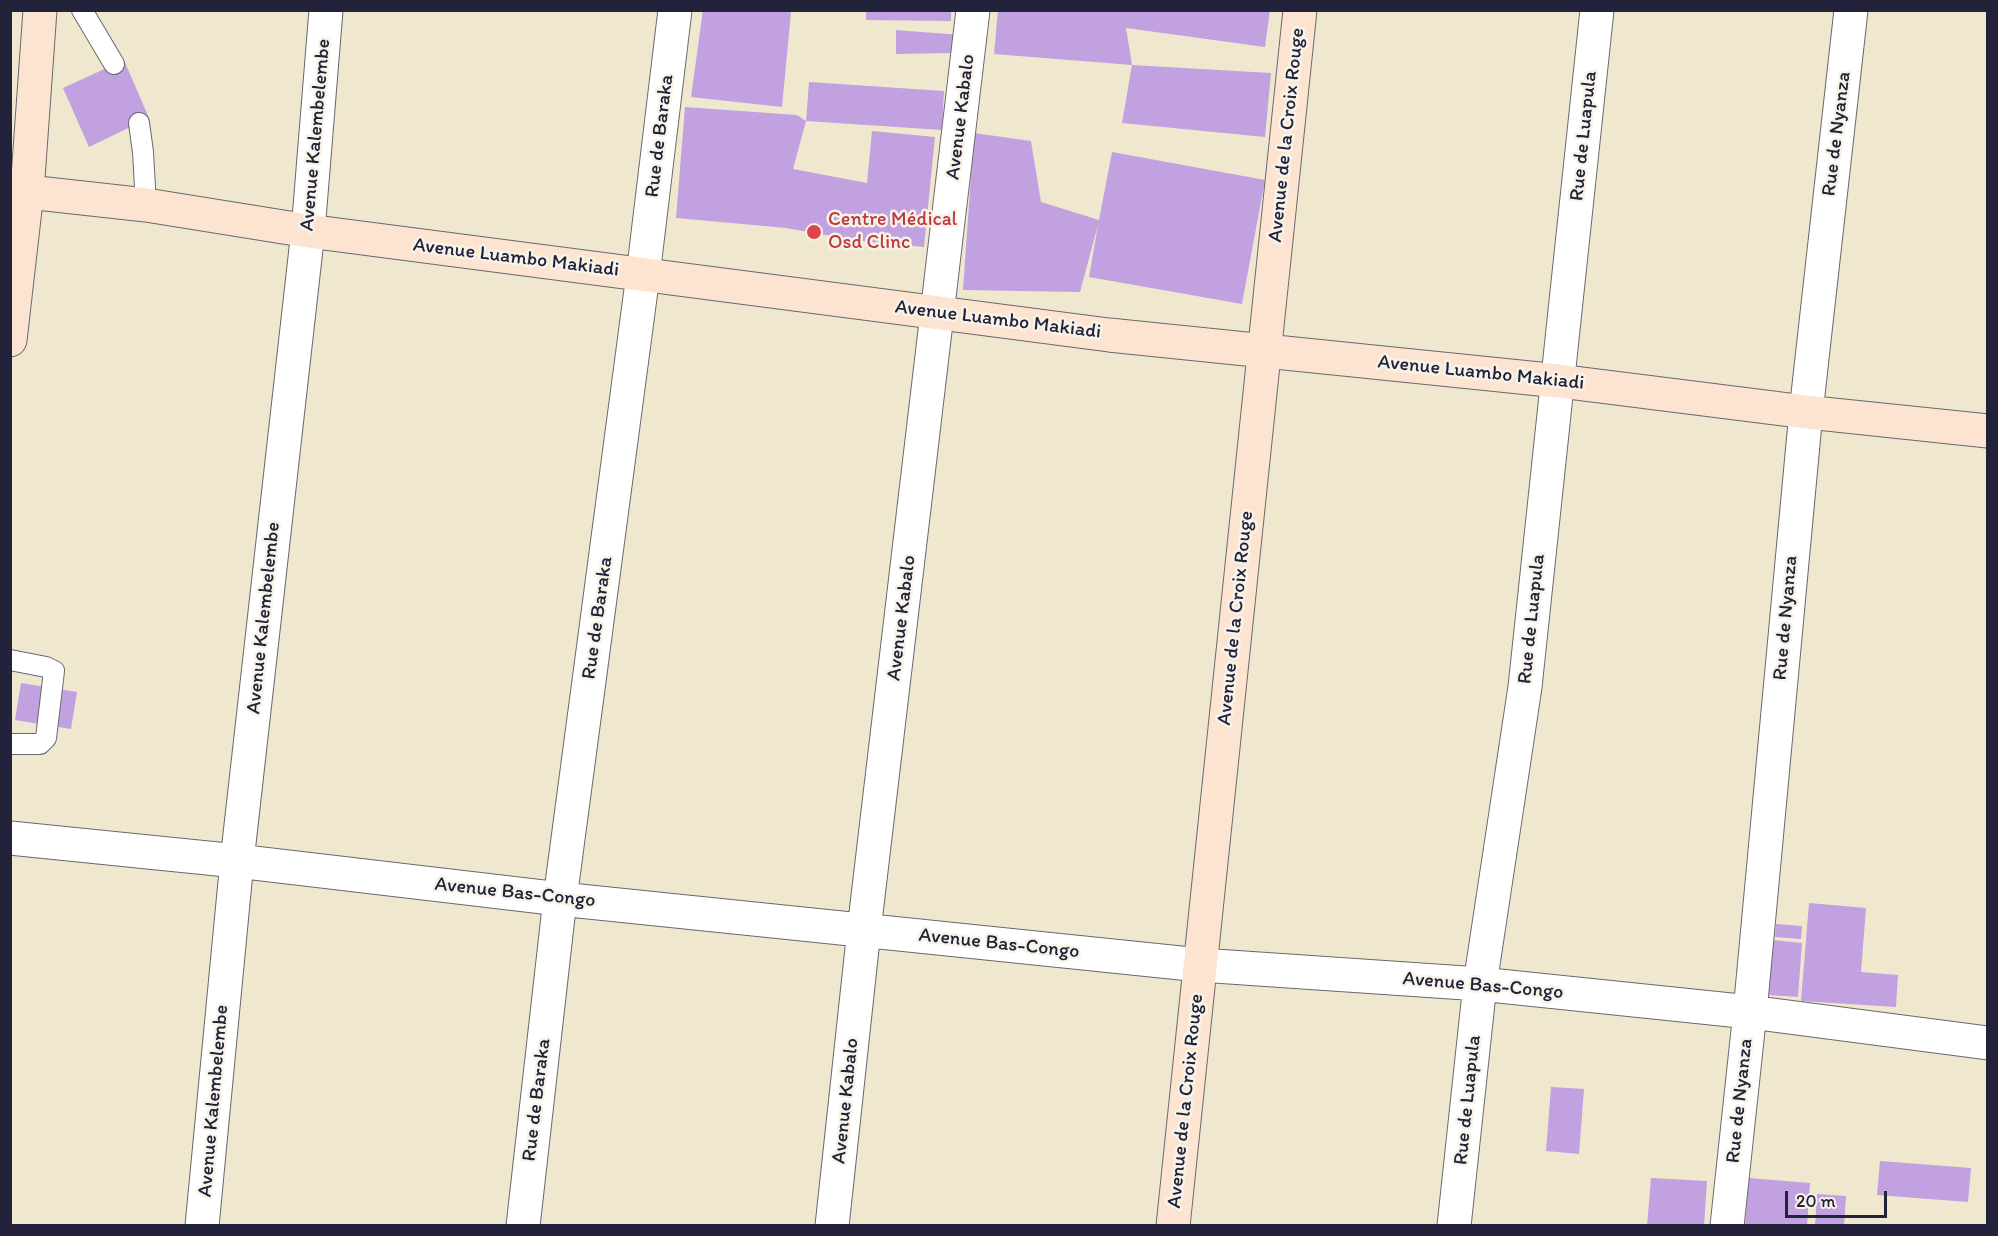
<!DOCTYPE html>
<meta charset="utf-8">
<style>
body{margin:0}
#map{position:relative;width:1998px;height:1236px;overflow:hidden;background:#efe8cf;font-family:Itim,sans-serif}
canvas{display:block}
.frame{position:absolute;inset:0;border:12px solid #22223b;pointer-events:none}
.scale{position:absolute;left:1785px;top:1191px;width:102px;height:27px;box-sizing:border-box;border:3px solid #22223b;border-top:0;padding-left:8px;font-size:18px;line-height:21px;white-space:nowrap;color:#22223b;-webkit-text-stroke:4px #f7f3e8;paint-order:stroke}
</style>
<div id="map">
<canvas width="1998" height="1236"></canvas>
<div class="frame"></div>
<div class="scale">20 m</div>
</div>
<script>
const g = document.querySelector('canvas').getContext('2d');
g.lineJoin = 'round';
function fillPath(path, color) {
  g.fillStyle = color;
  g.fill(path, 'evenodd');
}
function toPath(rows) {
  const path = new Path2D();
  for (const r of rows) {
    path.moveTo(r[0], r[1]);
    for (let i = 2; i < r.length; i += 2) path.lineTo(r[i], r[i + 1]);
  }
  return path;
}
function strokePath(path, color, width, dash) {
  g.strokeStyle = color;
  g.lineWidth = width;
  g.lineCap = dash ? 'butt' : 'round';
  g.setLineDash(dash || []);
  g.stroke(path);
}
function label(font, color, halo, rows, align = 'center') {
  g.font = font + ' Itim,sans-serif';
  g.lineWidth = 5;
  g.setLineDash([]);
  g.textBaseline = 'middle';
  g.strokeStyle = halo;
  g.fillStyle = color;
  for (const [text, x, y, turn = 0] of rows) {
    g.save();
    g.translate(x, y);
    g.rotate((+turn || 0) * Math.PI / 180);
    g.textAlign = isNaN(turn) ? turn : align;
    if (halo) g.strokeText(text, 0, 0);
    g.fillText(text, 0, 0);
    g.restore();
  }
}
fillPath(toPath([
 [703,10,791,12,782,107,691,97],
 [866,10,951,10,951,21,866,20],
 [998,10,1270,10,1265,47,1126,28,1132,65,1271,73,1265,137,1122,123,1132,65,994,54],
 [896,30,960,35,951,53,896,54],
 [124,60,149,118,89,147,63,88],
 [809,82,944,91,942,130,806,121],
 [685,107,797,115,806,121,793,169,867,183,872,131,935,137,924,247,861,241,786,228,676,218],
 [974,133,1031,141,1041,202,1099,220,1112,152,1265,180,1242,304,1089,277,1098,225,1080,292,963,290],
 [21,683,77,692,71,729,15,720],
 [1809,903,1866,908,1861,972,1898,975,1896,1007,1801,1001],
 [1776,924,1802,926,1801,939,1775,937],
 [1773,940,1802,943,1798,997,1769,995],
 [1551,1087,1584,1089,1579,1154,1546,1151],
 [1880,1161,1971,1168,1968,1202,1877,1195],
 [1651,1178,1707,1181,1704,1226,1647,1226],
 [1749,1178,1810,1183,1807,1226,1745,1226],
 [1817,1194,1846,1196,1844,1226,1815,1226]
]), '#c1a1e0');
const lane = toPath([
 [82,10,114,64],
 [139,123,143,152,146,205],
 [10,660,46,667,54,671,46,738,40,744,10,744]
]);
const street = toPath([
 [10,838,237,861,560,899,1200,965,1480,984,1750,1012,1988,1043],
 [202,1226,237,861,308,231,326,10],
 [523,1226,560,899,643,275,675,10],
 [832,1226,864,930,973,10],
 [1454,1226,1480,984,1525,687,1597,10],
 [1727,1226,1750,1012,1806,412,1851,10]
]);
const secondary = toPath([
 [10,190,146,205,308,231,1109,335,1559,381,1806,412,1988,431],
 [10,340,27,192,40,10],
 [1173,1226,1300,10]
]);
strokePath(lane, '#6a676f', 22);
strokePath(street, '#6a676f', 35);
strokePath(secondary, '#6a676f', 35);
strokePath(lane, '#fff', 20);
strokePath(street, '#fff', 33);
strokePath(secondary, '#fde4d1', 33);
for (const [x, y, r, color] of [
 [814,232,8,"#e0444e"]
]) {
  const dot = new Path2D();
  dot.arc(x, y, r, 0, 2 * Math.PI);
  g.fillStyle = color;
  g.fill(dot);
  strokePath(dot, '#f7f3e8', 2);
}
label('20px', '#22223b', '#f7f3e8', [
 ["Avenue Kabalo",961,117,-83],
 ["Rue de Nyanza",1837,134,-83],
 ["Avenue Kalembelembe",316,135,-85],
 ["Avenue de la Croix Rouge",1287,135,-84],
 ["Rue de Baraka",660,136,-83],
 ["Rue de Luapula",1584,136,-84],
 ["Avenue Luambo Makiadi",516,258,7],
 ["Avenue Luambo Makiadi",998,320,7],
 ["Avenue Luambo Makiadi",1481,373,6],
 ["Avenue Kalembelembe",264,618,-84],
 ["Rue de Baraka",598,618,-82],
 ["Avenue Kabalo",902,618,-83],
 ["Avenue de la Croix Rouge",1236,618,-84],
 ["Rue de Nyanza",1786,618,-85],
 ["Rue de Luapula",1532,619,-84],
 ["Avenue Bas-Congo",515,893,6],
 ["Avenue Bas-Congo",999,944,6],
 ["Avenue Bas-Congo",1483,986,5],
 ["Rue de Baraka",537,1100,-83],
 ["Rue de Luapula",1468,1100,-84],
 ["Avenue Kalembelembe",214,1101,-85],
 ["Avenue Kabalo",846,1101,-84],
 ["Avenue de la Croix Rouge",1186,1101,-84],
 ["Rue de Nyanza",1740,1101,-84]
]);
label('20px', '#be3a42', '#f7f3e8', [
 ["Centre Médical",828,220],
 ["Osd Clinc",828,243]
], 'left');
</script>
